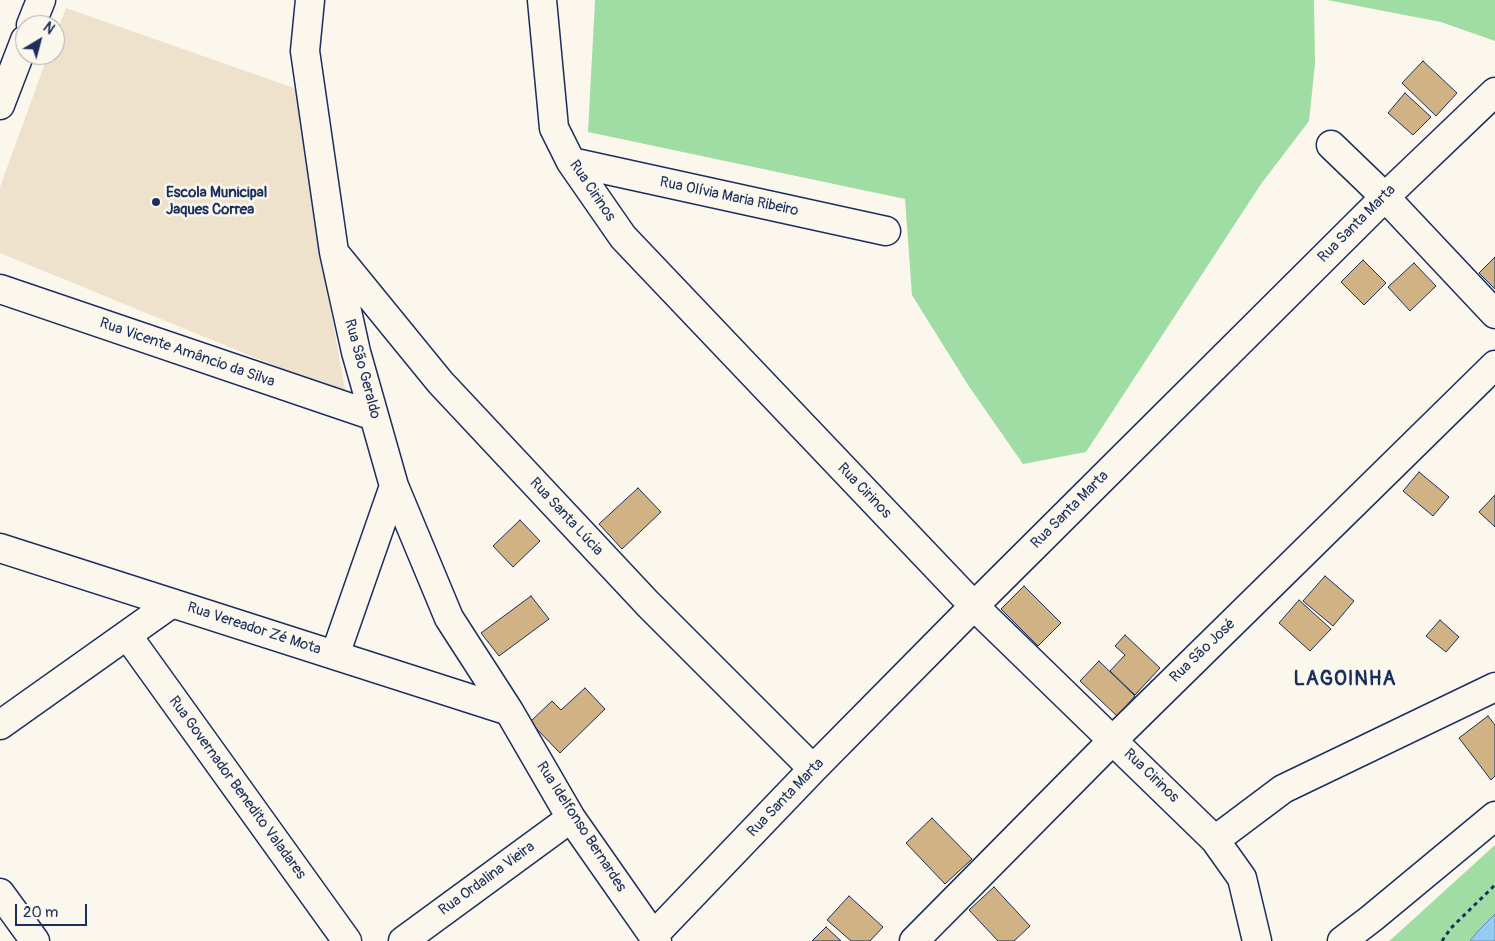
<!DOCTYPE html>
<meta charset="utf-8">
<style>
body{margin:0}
#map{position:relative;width:1495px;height:941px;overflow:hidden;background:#fbf7ec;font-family:Pangolin,sans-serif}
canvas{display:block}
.north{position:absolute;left:15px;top:15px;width:50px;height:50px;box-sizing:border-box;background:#fbf7ec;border:1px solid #a1a7b3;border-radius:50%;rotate:37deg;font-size:14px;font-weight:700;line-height:20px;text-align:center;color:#1b2f5e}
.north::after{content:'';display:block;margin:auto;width:18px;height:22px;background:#1b2f5e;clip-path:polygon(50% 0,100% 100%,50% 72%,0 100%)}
.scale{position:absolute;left:15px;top:904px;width:72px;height:22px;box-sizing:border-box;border:2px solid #1b2f5e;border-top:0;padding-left:6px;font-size:15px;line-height:18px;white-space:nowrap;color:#1b2f5e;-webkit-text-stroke:4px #fbf7ec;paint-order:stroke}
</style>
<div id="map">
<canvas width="1495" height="941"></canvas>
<div class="north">N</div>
<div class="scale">20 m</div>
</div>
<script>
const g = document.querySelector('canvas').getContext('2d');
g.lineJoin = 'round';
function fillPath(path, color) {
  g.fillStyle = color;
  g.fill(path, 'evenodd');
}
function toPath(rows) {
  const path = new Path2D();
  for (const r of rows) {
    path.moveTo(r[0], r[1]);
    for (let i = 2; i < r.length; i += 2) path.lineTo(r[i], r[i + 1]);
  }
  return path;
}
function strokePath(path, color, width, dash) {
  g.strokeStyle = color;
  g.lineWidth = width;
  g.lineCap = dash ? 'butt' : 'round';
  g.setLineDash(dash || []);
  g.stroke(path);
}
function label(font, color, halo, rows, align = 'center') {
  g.font = font + ' Pangolin,sans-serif';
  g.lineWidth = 5;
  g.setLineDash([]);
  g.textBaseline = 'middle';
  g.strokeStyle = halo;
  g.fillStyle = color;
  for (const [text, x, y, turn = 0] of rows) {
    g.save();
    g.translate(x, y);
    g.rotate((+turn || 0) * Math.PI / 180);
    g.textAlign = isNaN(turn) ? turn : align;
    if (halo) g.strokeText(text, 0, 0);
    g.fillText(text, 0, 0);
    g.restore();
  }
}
fillPath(toPath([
 [66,8,297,89,314,217,346,395,0,253,0,187,48,55,55,55,55,37]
]), '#eee2cd');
fillPath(toPath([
 [595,0,1314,0,1315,64,1309,121,1261,184,1086,452,1023,464,968,385,912,295,905,199,588,132],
 [1327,0,1495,0,1495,41,1441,22],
 [1495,845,1495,941,1389,941,1396,935]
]), '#9fdda4');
const water = toPath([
 [1495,914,1495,941,1470,941,1479,930,1495,914]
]);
fillPath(water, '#95ccf4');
strokePath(water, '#648db8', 1);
const building = toPath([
 [1423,61,1457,93,1436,116,1402,83,1423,61],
 [1405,93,1431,117,1413,135,1388,113,1405,93],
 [1495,257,1495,289,1479,273,1495,257],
 [1363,260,1386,283,1364,305,1341,282,1363,260],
 [1414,263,1436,286,1410,311,1388,287,1414,263],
 [1419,472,1449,497,1433,516,1403,491,1419,472],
 [638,488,661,512,622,549,599,524,638,488],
 [1495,495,1495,527,1479,512,1495,495],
 [520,520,540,541,513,567,493,546,520,520],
 [1325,576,1354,601,1333,626,1303,601,1325,576],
 [1024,586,1061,623,1038,646,1001,609,1024,586],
 [531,596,549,619,499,656,481,633,531,596],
 [1299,600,1331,629,1310,651,1279,623,1299,600],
 [1440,620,1459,637,1446,652,1426,636,1440,620],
 [1125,635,1160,668,1135,695,1110,671,1125,655,1115,646,1125,635],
 [1099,661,1135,696,1117,716,1080,681,1099,661],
 [585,688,605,709,560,753,530,722,552,701,561,710,585,688],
 [1488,716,1495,725,1495,776,1491,780,1459,738,1488,716],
 [932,818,972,859,945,884,906,843,932,818],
 [994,887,1030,926,1014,941,998,941,969,910,994,887],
 [849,896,883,927,870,941,851,941,827,920,849,896],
 [826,927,841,941,812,941,826,927]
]);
fillPath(building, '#d0b285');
strokePath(building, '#1b2f5e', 1);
const minor = toPath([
 [310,0,305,51,334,252,356,352,394,486,449,618,509,711,571,818,657,941],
 [542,0,554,128,571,162,623,237,974,606,1215,840,1242,878,1257,941],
 [31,25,41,0],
 [0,105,25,40],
 [1331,145,1385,197,1495,314],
 [571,162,886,231],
 [338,257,440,382,648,604,813,769],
 [0,289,374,416],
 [0,548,509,711],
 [127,635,347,941],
 [335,655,394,486],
 [0,725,172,603],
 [1215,840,1283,789,1495,687],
 [0,893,35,941],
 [653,936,813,769,974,606,1385,197,1495,92],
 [403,941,571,818],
 [914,941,1113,740,1495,365],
 [1342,941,1372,918,1495,816]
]);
strokePath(minor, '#1b2f5e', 31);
strokePath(toPath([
 [1442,941,1451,928,1495,885]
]), '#1b2f5e', 3, [4, 4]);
strokePath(minor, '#fbf7ec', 28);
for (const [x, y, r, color] of [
 [156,202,5,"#1b2f5e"]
]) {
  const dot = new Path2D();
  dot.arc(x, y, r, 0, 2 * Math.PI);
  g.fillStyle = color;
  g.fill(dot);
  strokePath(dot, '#fbf7ec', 2);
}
label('15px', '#1b2f5e', '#fbf7ec', [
 ["Rua Cirinos",592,191,56],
 ["Rua Olívia Maria Ribeiro",729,197,12],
 ["Rua Santa Marta",1357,224,-45],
 ["Rua Vicente Amâncio da Silva",187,353,19],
 ["Rua São Geraldo",362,369,75],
 ["Rua Cirinos",864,491,46],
 ["Rua Santa Marta",1070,510,-45],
 ["Rua Santa Lúcia",566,517,47],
 ["Rua Vereador Zé Mota",254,629,18],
 ["Rua São José",1203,651,-44],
 ["Rua Cirinos",1151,776,44],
 ["Rua Governador Benedito Valadares",237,788,54],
 ["Rua Santa Marta",786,798,-46],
 ["Rua Idelfonso Bernardes",581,827,57],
 ["Rua Ordalina Vieira",487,879,-36]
]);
label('bold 15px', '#1b2f5e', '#fbf7ec', [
 ["Escola Municipal",166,193],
 ["Jaques Correa",166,210]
], 'left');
g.letterSpacing = '1px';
label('bold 20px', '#1b2f5e', '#fbf7ec', [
 ["LAGOINHA",1345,680]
]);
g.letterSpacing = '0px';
</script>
